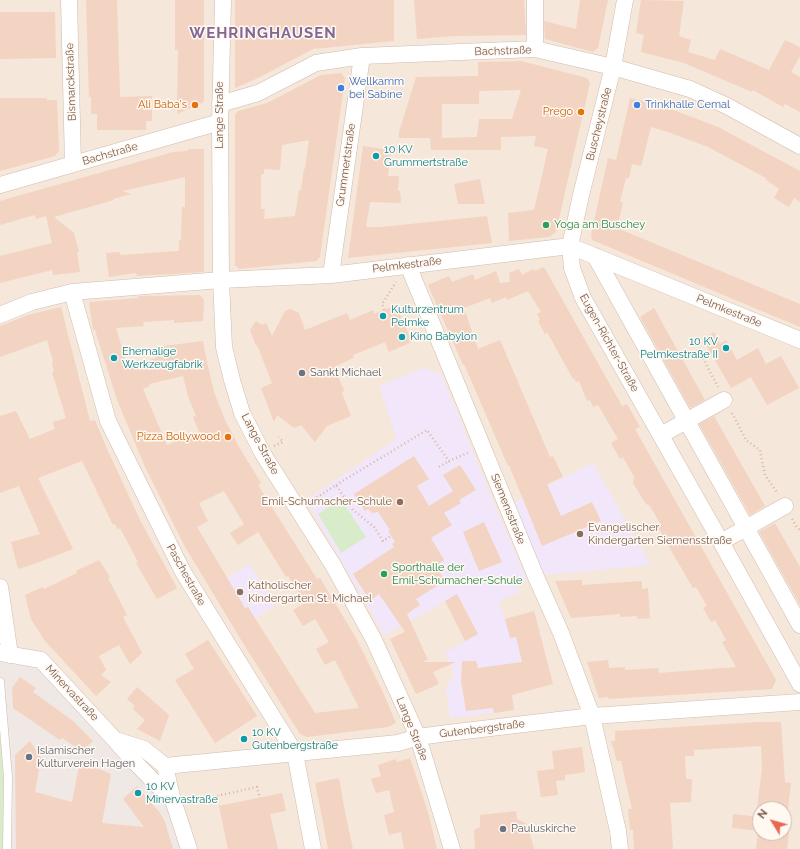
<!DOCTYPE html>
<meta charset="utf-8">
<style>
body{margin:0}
#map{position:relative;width:800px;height:849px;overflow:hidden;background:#fdf5eb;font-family:Raleway,sans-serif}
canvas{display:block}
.north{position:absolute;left:752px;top:801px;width:40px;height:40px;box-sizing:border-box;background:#fff9f2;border:1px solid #c9b9b0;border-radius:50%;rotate:307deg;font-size:11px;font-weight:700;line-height:16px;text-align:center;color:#795a4d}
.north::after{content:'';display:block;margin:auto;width:14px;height:18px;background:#e76951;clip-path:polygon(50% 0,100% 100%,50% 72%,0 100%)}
</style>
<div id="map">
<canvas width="800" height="849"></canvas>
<div class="north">N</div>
</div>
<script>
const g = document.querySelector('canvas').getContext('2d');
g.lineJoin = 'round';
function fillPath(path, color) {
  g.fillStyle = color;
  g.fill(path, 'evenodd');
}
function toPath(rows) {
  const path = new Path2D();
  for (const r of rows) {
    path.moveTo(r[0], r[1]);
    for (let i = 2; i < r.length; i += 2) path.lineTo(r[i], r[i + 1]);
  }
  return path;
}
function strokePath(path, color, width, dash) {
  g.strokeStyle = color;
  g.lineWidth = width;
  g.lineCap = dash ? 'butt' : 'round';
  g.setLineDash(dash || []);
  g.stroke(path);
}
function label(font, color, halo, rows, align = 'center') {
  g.font = font + ' Raleway,sans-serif';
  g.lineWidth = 3;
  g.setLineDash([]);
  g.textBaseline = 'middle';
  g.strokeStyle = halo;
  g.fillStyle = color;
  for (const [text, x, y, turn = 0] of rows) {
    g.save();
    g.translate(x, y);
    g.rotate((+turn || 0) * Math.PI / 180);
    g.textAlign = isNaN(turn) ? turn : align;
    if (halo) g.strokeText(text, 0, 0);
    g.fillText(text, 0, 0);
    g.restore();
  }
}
fillPath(toPath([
 [0,0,800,0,800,849,189,849,0,653],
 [760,809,784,809,784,833,760,833]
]), '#f5e7d9');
fillPath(toPath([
 [0,653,41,660,158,786,189,849,7,849,0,682]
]), '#efe8e4');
fillPath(toPath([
 [424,368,441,373,496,508,527,580,517,586,520,592,499,602,505,619,510,638,516,637,523,665,511,683,514,710,450,718,446,689,454,673,445,653,478,634,457,595,384,635,306,500,397,439,379,386],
 [593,463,651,565,545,575,513,503],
 [202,535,227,578,249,564,276,605,236,631,184,545]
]), '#f2e7fa');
fillPath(toPath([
 [341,499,366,537,341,553,318,514],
 [0,738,8,777,7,849,0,849]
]), '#d9ecc9');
fillPath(toPath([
 [86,0,117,0,120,97,152,96,152,121,146,121,146,130,97,130,97,114,91,114,91,97,89,97],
 [175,0,204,0,204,102,177,114,178,50,175,50],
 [235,0,394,0,394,41,313,49,258,78,235,88],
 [414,0,524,0,526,35,454,36,417,39],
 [580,0,608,0,598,48,593,52,545,39,544,21,576,29],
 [641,0,684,1,679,36,691,40,688,52,715,60,720,49,769,70,785,40,800,47,800,56,791,72,800,77,800,112,785,104,783,107,753,90,752,92,684,63,641,52,644,35,636,33],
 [0,12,55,12,56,58,0,59],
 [521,61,587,78,590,83,556,232,549,237,509,241,508,213,534,210,548,149,534,146,536,136,501,137,501,150,431,150,430,138,399,138,399,132,416,77,478,76,478,62],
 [521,90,512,119,479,119,477,137,442,138,442,104,479,104,479,91],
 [341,73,345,78,320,257,316,261,239,269,235,265,235,115,238,111,267,103,321,75],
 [309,140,305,169,304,169,301,190,299,190,295,216,264,219,265,209,261,209,261,174,264,174,264,169,280,170,282,145],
 [0,98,47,98,47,100,57,100,59,151,55,156,0,171],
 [630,98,650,103,676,111,718,127,800,171,800,202,794,198,789,207,774,198,779,189,765,179,766,178,708,147,668,132,651,127,641,166,632,164,629,178,626,178,620,202,623,202,617,228,800,304,800,327,592,240,591,235,608,158,616,160],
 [363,146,391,150,388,176,399,176,398,191,400,191,401,203,370,202,366,227,381,227,487,216,492,243,348,258],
 [188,149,204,149,204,272,137,276,136,273,109,277,106,253,120,252,120,255,179,251,179,240,181,240,182,207,185,207,185,177,122,191,131,194,113,199,114,200,54,217,74,233,79,252,77,252,80,272,53,275,52,270,0,283,0,256,52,243,46,216,36,219,35,215,0,225,0,201,173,152,188,151],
 [480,179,485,204,458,204,454,184],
 [544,267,622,406,627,404,640,427,635,429,776,680,772,689,608,699,608,697,599,698,587,662,608,660,609,668,625,667,625,670,658,668,659,673,736,667,722,642,726,640,715,620,711,622,703,608,707,606,696,587,693,588,669,547,658,527,661,525,650,506,646,504,633,483,634,477,623,457,620,459,611,443,618,439,598,405,593,407,590,400,587,401,579,381,576,382,574,378,573,379,547,332,545,334,538,321,540,320,537,314,541,312,528,291,507,300,506,297,492,303,490,298,464,308,478,349,500,340,550,457,553,456,563,477,547,484,561,516,592,502,601,521,542,546,509,465,508,466,464,364,463,365,428,285,449,276,452,282,473,274,475,280,496,271,500,283,510,282,509,273,519,269,522,275,533,269,535,271],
 [200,295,204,300,203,321,174,323,174,320,143,322,144,326,116,328,128,367,156,358,156,347,203,341,207,362,214,392,225,420,239,447,261,483,258,485,317,579,320,578,356,638,381,688,396,723,388,727,307,737,300,734,240,638,184,545,146,469,117,400,95,330,93,330,89,302,138,298,138,296,144,296],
 [183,376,188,396,196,416,193,417,199,432,167,445,143,389,150,386,149,384],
 [224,491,244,524,230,533,238,545,258,532,286,577,288,576,305,603,293,610,303,626,315,619,329,642,316,649,325,665,335,660,359,708,315,713,248,607,245,608,197,527,208,521,199,503],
 [396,305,412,342,389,352,385,342,353,355,354,357,353,358,334,367,344,390,342,393,351,416,327,426,315,442,301,425,294,428,277,415,274,422,261,388,272,383,257,345,256,346,250,330,256,321,262,325,266,323,272,336,285,311,290,309,299,313,305,330,347,313,350,320,373,310,374,314],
 [61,307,90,421,95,420,107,449,140,520,177,588,157,599,136,563,138,562,120,528,118,530,115,524,113,525,82,461,38,478,73,549,34,564,18,569,11,542,40,534,19,486,0,493,0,416,16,411,30,439,55,429,53,422,66,418,52,372,54,372,52,362,53,361,47,340,0,357,0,326,28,315],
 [654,308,705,400,690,408,640,317],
 [714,332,720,344,726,340,737,360,758,348,766,364,781,356,799,388,767,405,751,377,731,388,703,339],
 [714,416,765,506,750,515,699,424],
 [414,456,429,479,417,486,429,506,453,491,443,475,460,465,476,490,459,500,461,503,444,513,452,525,431,538,444,560,436,566,445,581,416,599,420,605,407,614,428,660,422,662,456,662,433,672,439,684,416,694,390,639,405,632,379,594,370,601,353,574,394,547,392,544,395,542,388,531,390,530,378,512,372,513,368,509,365,511,354,494],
 [484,522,502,562,479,571,463,532],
 [775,523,800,567,800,605,759,532],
 [99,560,110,577,108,578,127,615,123,617,142,653,130,664,119,645,99,656,106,670,101,675,111,682,96,696,45,641,31,619,25,595,43,587,44,589,77,573,76,571],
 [582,580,582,585,642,581,642,589,648,588,650,618,637,619,637,616,620,617,620,614,571,618,555,581],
 [457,594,478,634,465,641,445,601],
 [534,611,553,684,512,695,514,710,494,713,493,708,466,711,461,681,462,661,476,661,478,668,522,662,516,637,510,638,505,619],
 [208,640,257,716,215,743,175,680,194,669,185,654],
 [20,677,36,688,33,692,73,721,93,741,82,751,62,738,60,740,13,708,12,688],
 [137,687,169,715,160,741,137,729,145,720,133,709,135,706,127,699],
 [758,722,781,722,785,782,791,783,788,809,757,809,762,768,761,746,694,750,694,756,685,756,686,779,692,779,691,802,670,803,673,849,634,849,633,830,630,830,628,809,632,809,621,761,617,761,611,741,615,741,615,731],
 [30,741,41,758,35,792,72,802,80,761,111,774,102,823,144,827,123,799,137,786,160,813,165,822,173,849,16,849,15,755],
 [582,747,585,772,565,775,565,780,556,781,558,795,541,797,537,771,554,769,552,751],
 [410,758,428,812,437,849,404,849,401,832,389,835,384,815,394,812,389,790,376,793,371,779,381,776,378,765,396,759,397,762],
 [339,778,345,812,353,849,328,849,322,817,315,783],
 [282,793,286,811,270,814,278,849,228,849,219,806],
 [516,811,517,819,527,824,534,849,475,849,474,830,480,827,480,815],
 [733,814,760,817,760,831,732,828],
 [758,833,789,833,787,849,756,849]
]), '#f3d3c2');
const service = toPath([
 [0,682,8,777,7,849]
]);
const minor = toPath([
 [69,0,73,164],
 [223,0,220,122,221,280,224,347,232,380,242,413,263,454,333,565,374,640,418,737,452,849],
 [535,0,535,49],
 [625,0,613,67,581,195,570,246,572,268,583,298,721,542,800,684],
 [220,104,258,93,316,63,362,56,535,49,613,67,690,89,727,106,800,146],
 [0,185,220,122],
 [595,256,800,625],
 [408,265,536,577,561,633,592,716,618,831,620,849],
 [331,275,362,56],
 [72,292,108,421,183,572,295,753,313,849],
 [0,315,32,302,72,292,221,280,331,275,570,246,800,340],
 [661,435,724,400],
 [721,542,785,506],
 [0,587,10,655],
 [0,653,41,660,115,740,144,749,165,766,172,797,189,849],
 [115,740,128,755,158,786,172,797],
 [165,766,398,743,418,737,448,733,592,716,800,702]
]);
strokePath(service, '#d0bcb0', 9);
strokePath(minor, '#d0bcb0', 17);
strokePath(toPath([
 [384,310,382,304,396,282],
 [699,351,718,387],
 [732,413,746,440,760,450,763,466,765,475,778,494],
 [274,446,283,442,279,437],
 [439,467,449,461],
 [336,485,427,430,449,461,470,452],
 [310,502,336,485,353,510,374,527,383,541,391,536],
 [792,519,796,526,800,530],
 [190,802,257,787,260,798]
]), '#d9b6a5', 2.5, [1, 3]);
strokePath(service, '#fff', 8);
strokePath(minor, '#fff', 16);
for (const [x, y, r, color] of [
 [341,88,4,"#3f7fe0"],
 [195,105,4,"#e8710a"],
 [637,105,4,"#3f7fe0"],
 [581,112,4,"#e8710a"],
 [376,156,4,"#0f9aa8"],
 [546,225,4,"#2e9e5b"],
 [383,316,4,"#0f9aa8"],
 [402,337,4,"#0f9aa8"],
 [726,348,4,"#0f9aa8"],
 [114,358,4,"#0f9aa8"],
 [302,373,4,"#6b7280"],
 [228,437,4,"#e8710a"],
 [400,502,4,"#8d6e63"],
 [580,534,4,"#8d6e63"],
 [384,574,4,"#2e9e5b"],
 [240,592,4,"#8d6e63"],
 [244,739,4,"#0f9aa8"],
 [29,757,4,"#6b7280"],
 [138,793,4,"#0f9aa8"],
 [503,829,4,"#6b7280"]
]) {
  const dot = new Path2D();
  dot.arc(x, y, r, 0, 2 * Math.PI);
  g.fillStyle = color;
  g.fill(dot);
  strokePath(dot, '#fff9f2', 1.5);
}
label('11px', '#795a4d', '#fff9f2', [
 ["Bachstraße",503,51,-2],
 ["Bismarckstraße",71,82,-92],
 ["Lange Straße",220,115,-90],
 ["Buscheystraße",599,124,-76],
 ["Bachstraße",110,154,-16],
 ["Grummertstraße",346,165,-82],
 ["Pelmkestraße",407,265,-7],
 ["Pelmkestraße",729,311,22],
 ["Eugen-Richter-Straße",609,343,61],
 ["Lange Straße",260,444,62],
 ["Siemensstraße",508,509,68],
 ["Paschestraße",186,575,61],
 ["Minervastraße",72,693,47],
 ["Lange Straße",412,729,68],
 ["Gutenbergstraße",482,729,-7]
]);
label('11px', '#366cbe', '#fff9f2', [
 ["Wellkamm",349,82],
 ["bei Sabine",349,95],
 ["Trinkhalle Cemal",645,105]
], 'left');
label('11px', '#c56008', '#fff9f2', [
 ["Ali Baba's",187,105],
 ["Prego",573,112],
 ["Pizza Bollywood",220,437]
], 'right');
label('11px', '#0d838f', '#fff9f2', [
 ["10 KV",384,150],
 ["Grummertstraße",384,163],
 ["Kulturzentrum",391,310],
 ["Pelmke",391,323],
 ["Kino Babylon",410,337],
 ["10 KV",718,342,"right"],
 ["Pelmkestraße II",718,355,"right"],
 ["Ehemalige",122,352],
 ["Werkzeugfabrik",122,365],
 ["10 KV",252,733],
 ["Gutenbergstraße",252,746],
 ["10 KV",146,787],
 ["Minervastraße",146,800]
], 'left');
label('11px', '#27864d', '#fff9f2', [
 ["Yoga am Buschey",554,225],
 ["Sporthalle der",392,568],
 ["Emil-Schumacher-Schule",392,581]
], 'left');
label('11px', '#5b616d', '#fff9f2', [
 ["Sankt Michael",310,373],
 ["Islamischer",37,751],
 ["Kulturverein Hagen",37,764],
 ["Pauluskirche",511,829]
], 'left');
label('11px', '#785e54', '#fff9f2', [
 ["Emil-Schumacher-Schule",392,502,"right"],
 ["Evangelischer",588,528],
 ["Kindergarten Siemensstraße",588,541],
 ["Katholischer",248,586],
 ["Kindergarten St. Michael",248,599]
], 'left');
g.letterSpacing = '1px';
label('bold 15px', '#826695', '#fff9f2', [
 ["WEHRINGHAUSEN",263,33]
]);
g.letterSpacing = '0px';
</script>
